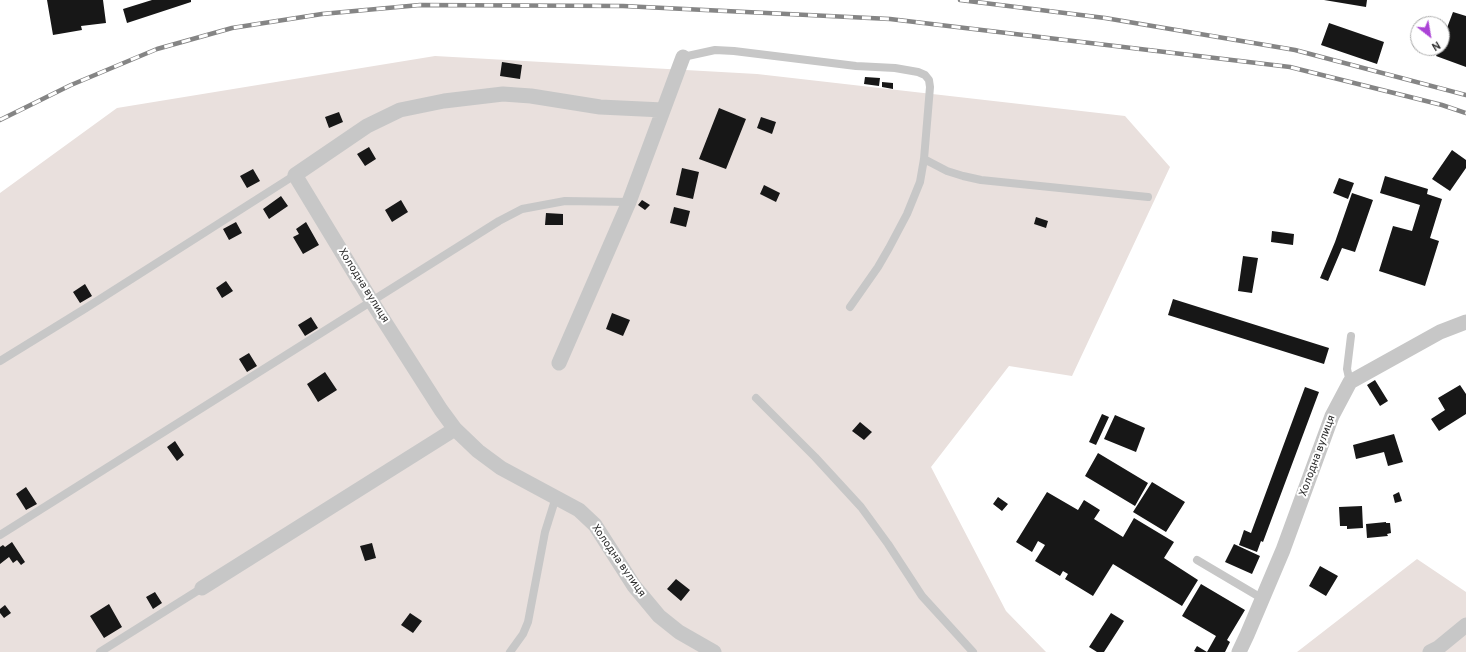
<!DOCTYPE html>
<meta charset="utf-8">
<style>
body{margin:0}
#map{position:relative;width:1466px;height:652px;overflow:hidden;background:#fff;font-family:Overpass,sans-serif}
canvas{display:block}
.north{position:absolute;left:1410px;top:16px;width:40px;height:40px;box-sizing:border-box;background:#fff;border:1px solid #acacac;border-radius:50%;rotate:149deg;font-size:11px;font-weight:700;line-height:16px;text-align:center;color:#303030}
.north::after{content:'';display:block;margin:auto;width:14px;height:18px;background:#ab43d6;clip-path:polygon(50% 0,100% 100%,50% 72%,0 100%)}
</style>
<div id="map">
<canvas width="1466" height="652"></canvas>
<div class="north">N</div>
</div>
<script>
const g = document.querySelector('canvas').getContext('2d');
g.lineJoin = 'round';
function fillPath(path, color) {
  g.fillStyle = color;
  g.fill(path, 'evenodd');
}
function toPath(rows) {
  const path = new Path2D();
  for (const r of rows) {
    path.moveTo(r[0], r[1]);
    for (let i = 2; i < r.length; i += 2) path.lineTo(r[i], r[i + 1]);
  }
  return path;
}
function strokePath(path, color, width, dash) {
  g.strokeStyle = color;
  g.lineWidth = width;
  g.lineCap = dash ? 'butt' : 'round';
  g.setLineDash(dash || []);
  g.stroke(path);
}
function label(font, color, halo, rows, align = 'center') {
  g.font = font + ' Overpass,sans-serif';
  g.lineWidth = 4;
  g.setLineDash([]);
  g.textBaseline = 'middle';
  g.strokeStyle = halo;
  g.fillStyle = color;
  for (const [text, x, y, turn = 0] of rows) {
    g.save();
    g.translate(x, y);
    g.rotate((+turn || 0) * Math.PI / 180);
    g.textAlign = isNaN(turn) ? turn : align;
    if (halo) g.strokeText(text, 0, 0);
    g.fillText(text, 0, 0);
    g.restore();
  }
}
fillPath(toPath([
 [435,56,757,74,1125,116,1170,167,1072,376,1009,366,931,467,1006,611,1046,652,0,652,0,193,117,108],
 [1417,559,1466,592,1466,652,1297,652]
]), '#e9e0dd');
fillPath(toPath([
 [47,0,103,0,106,23,81,26,82,30,53,35],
 [152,0,191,0,191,2,127,23,123,9],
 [1324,0,1367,0,1366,7],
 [1453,12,1466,16,1466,67,1436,56,1439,48,1442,48,1442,41],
 [1329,23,1384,42,1377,64,1321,45],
 [502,62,522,65,520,79,500,76],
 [865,77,880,78,879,86,864,84],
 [882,82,893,83,893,89,882,87],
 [719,108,746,119,726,169,699,159],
 [339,112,343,122,329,128,325,117],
 [761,117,776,122,772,134,757,128],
 [369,147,376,159,365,166,357,154],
 [1452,150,1466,160,1466,168,1450,191,1432,179],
 [682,168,699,172,693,199,676,195],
 [253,169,260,181,247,188,240,176],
 [1385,176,1428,189,1427,194,1442,199,1430,238,1439,241,1425,286,1379,271,1393,226,1412,231,1420,205,1380,193],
 [1339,178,1354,183,1348,199,1333,193],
 [764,185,780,193,776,202,760,194],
 [1352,193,1373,200,1355,252,1342,248,1328,281,1320,278,1335,242],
 [281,196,288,206,269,219,263,209],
 [401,200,408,212,392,222,385,210],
 [642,200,650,205,645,210,638,205],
 [674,207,690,211,686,227,670,223],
 [546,213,563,214,563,225,545,225],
 [1036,217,1048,221,1046,228,1034,224],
 [236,222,242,233,229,240,223,229],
 [306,222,319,245,303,254,293,237,299,234,296,229],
 [1272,231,1294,234,1293,245,1271,242],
 [1243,256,1258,258,1252,293,1238,291],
 [226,281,233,291,222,298,216,288],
 [85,284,92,296,80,303,73,292],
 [1173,299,1329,348,1324,364,1168,315],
 [612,313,630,320,623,336,606,329],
 [311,317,318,328,305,336,298,325],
 [249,353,257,366,247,372,239,359],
 [325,372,337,390,318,402,307,384],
 [1375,380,1388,401,1380,406,1367,385],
 [1460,385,1466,394,1466,414,1439,431,1431,419,1445,410,1438,398],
 [1305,387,1319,392,1263,542,1261,541,1257,552,1239,545,1244,530,1251,533],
 [1102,414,1109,417,1096,445,1089,442],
 [1115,415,1145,428,1136,452,1104,439],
 [860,422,872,432,864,440,852,431],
 [1394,434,1403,462,1388,466,1384,452,1356,459,1353,445],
 [175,441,184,455,177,461,167,447],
 [1098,453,1148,483,1135,506,1085,476],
 [1152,482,1185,502,1166,532,1133,512],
 [26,487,37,504,26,510,16,494],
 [1047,492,1078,510,1084,500,1100,510,1094,519,1123,537,1134,518,1174,542,1164,558,1198,580,1182,606,1113,564,1093,596,1065,579,1068,574,1063,571,1060,576,1035,561,1045,545,1038,541,1032,552,1016,542],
 [1399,492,1402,501,1395,503,1393,495],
 [998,497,1008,504,1002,511,993,504],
 [1362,506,1363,528,1347,529,1347,526,1340,526,1339,507],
 [1386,522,1386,523,1390,523,1391,533,1387,534,1388,536,1367,538,1366,524],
 [12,542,25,562,21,565,17,560,13,563,9,557,0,564,0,547,3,545,5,547],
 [372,543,376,558,365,561,360,546],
 [1234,544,1260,556,1252,574,1225,562],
 [1320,566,1338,576,1326,596,1309,586],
 [676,579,690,590,681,601,667,589],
 [1201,584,1245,610,1227,640,1230,642,1225,652,1196,652,1194,651,1197,646,1207,652,1216,636,1182,616],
 [155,592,162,603,153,609,146,597],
 [109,604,122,627,104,638,90,616],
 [5,605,11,613,4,618,0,613,0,609],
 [410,613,422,621,413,633,401,625],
 [1111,613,1124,621,1104,652,1097,652,1089,647]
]), '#171717');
strokePath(toPath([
 [683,57,715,50,734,51,856,66,895,68,918,72,925,75,929,80,930,87,924,159,920,182,907,214,889,248,878,267,850,307],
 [924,159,947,171,963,176,981,180,1148,197],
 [0,361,86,308,295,175],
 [1350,382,1347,369,1351,336],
 [756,398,815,457,861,507,888,544,922,596,973,652],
 [0,535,499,221,522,209,565,201,629,202],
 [1197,560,1263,599],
 [100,652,202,588],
 [510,652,523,634,528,622,545,532,556,497]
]), '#c7c7c7', 8);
strokePath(toPath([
 [663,110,600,107,531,96,503,94,444,101,400,110,367,126,295,175,372,302,441,410,455,429,478,451,501,468,579,510,595,525,634,586,659,616,679,632,714,652],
 [559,363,629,202,683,57],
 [202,588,455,429],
 [1239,652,1247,635,1283,550,1332,416,1350,382,1440,332,1466,322],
 [1430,652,1438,648,1466,625]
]), '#c7c7c7', 15);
const rail = toPath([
 [960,0,1105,18,1295,50,1466,95],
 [0,120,71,85,157,49,232,28,322,14,420,5,623,6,890,19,1290,67,1442,105,1466,113]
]);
strokePath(rail, '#858585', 4.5);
strokePath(rail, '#fff', 3, [9]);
label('11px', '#303030', '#fff', [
 ["Холодна вулиця",363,286,58],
 ["Холодна вулиця",1318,456,-70],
 ["Холодна вулиця",618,561,55]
]);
</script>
